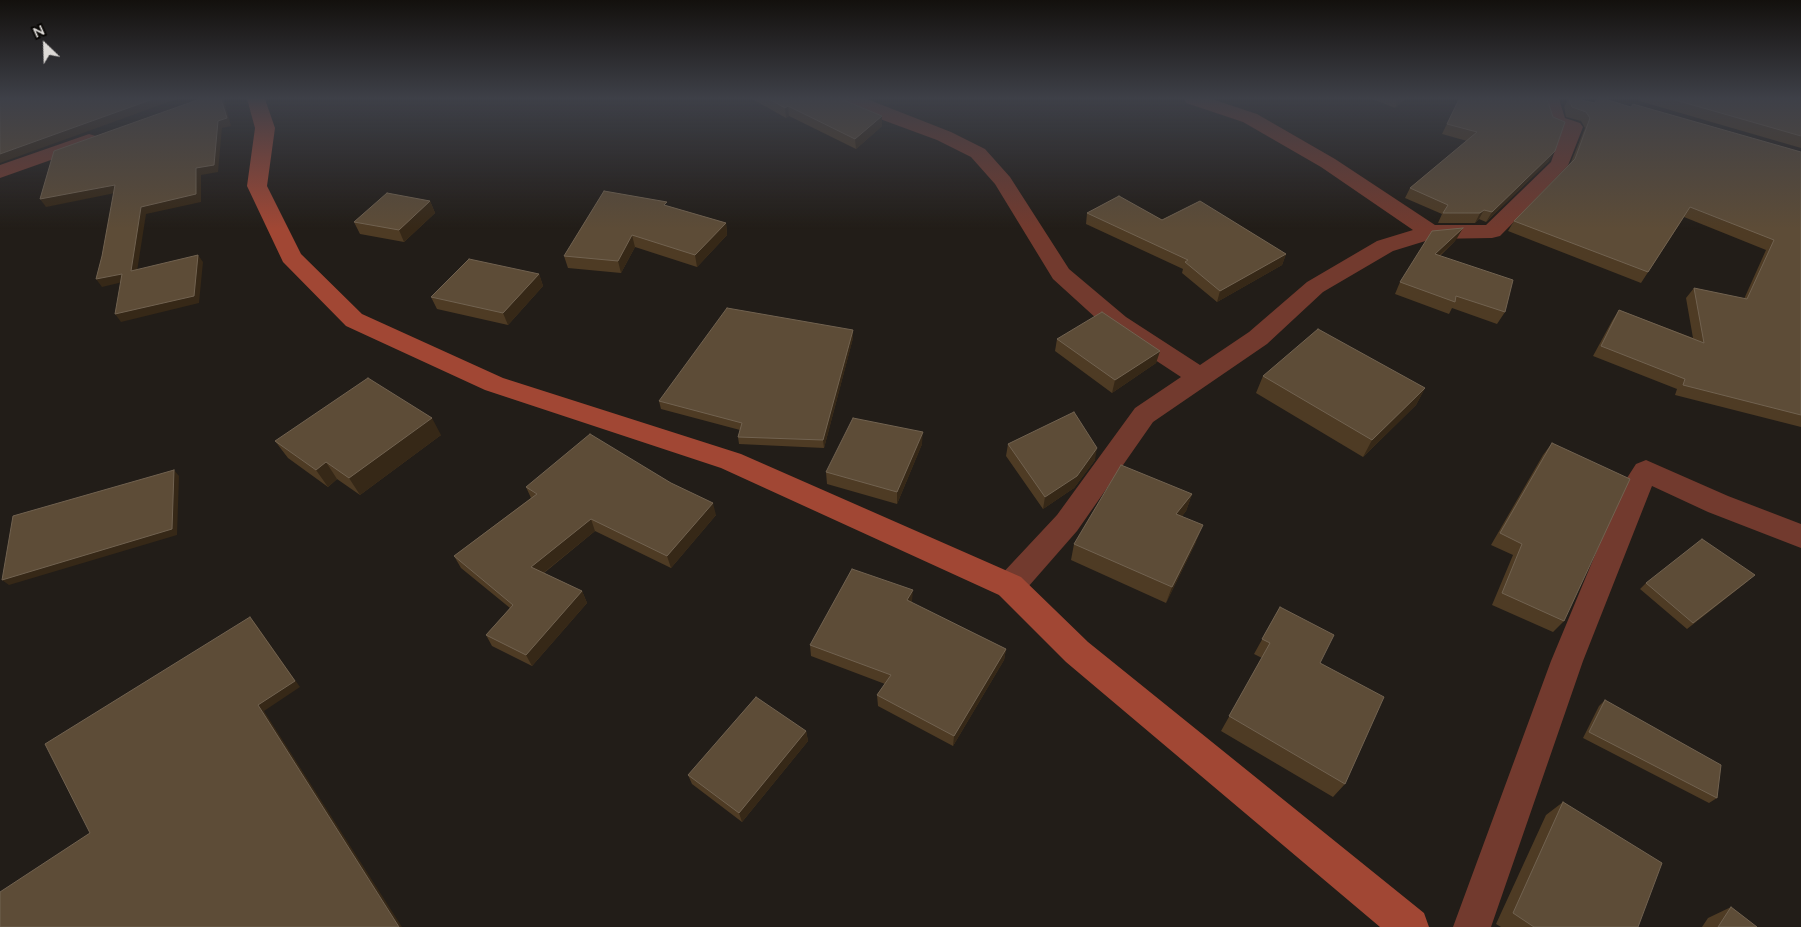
<!DOCTYPE html>
<style>
body{margin:0}
#map{position:relative;width:1801px;height:927px;overflow:hidden;background:#221d18;font-family:Lato,sans-serif}
canvas{display:block}
.north{position:absolute;left:20px;top:20px;width:50px;height:50px;-webkit-text-stroke:4px #0a0806;paint-order:stroke;rotate:336deg;font-size:14px;font-weight:700;line-height:20px;text-align:center;color:#dddad7}
.north::after{content:'';display:block;margin:auto;width:18px;height:22px;background:#dddad7;clip-path:polygon(50% 0,100% 100%,50% 72%,0 100%)}
</style>
<div id="map">
<canvas width="1801" height="927"></canvas>
<div class="north">N</div>
</div>
<script>
const g = document.querySelector('canvas').getContext('2d');
g.lineJoin = 'round';
function toPath(rows) {
  const path = new Path2D();
  for (const r of rows) {
    path.moveTo(r[0], r[1]);
    for (let i = 2; i < r.length; i += 2) path.lineTo(r[i], r[i + 1]);
  }
  return path;
}
function fillPath(path, color) {
  g.fillStyle = color;
  g.fill(path, 'evenodd');
}
function strokePath(path, color, width, dash) {
  g.strokeStyle = color;
  g.lineWidth = width;
  g.lineCap = dash ? 'butt' : 'round';
  g.setLineDash(dash || []);
  g.stroke(path);
}
fillPath(toPath([
 [842,99,867,99,951,132,985,149,1010,177,1069,269,1126,317,1200,365,1249,332,1307,282,1377,241,1413,230,1321,167,1243,122,1186,103,1184,99,1212,99,1257,114,1335,159,1435,225,1486,225,1551,162,1562,130,1550,126,1541,99,1559,99,1565,118,1580,123,1583,127,1567,168,1500,236,1492,238,1432,239,1393,251,1323,292,1267,344,1153,422,1077,531,1021,595,1010,599,999,595,995,586,999,577,1057,515,1135,408,1181,377,1108,329,1053,279,995,184,971,157,937,140,880,119,844,103,842,99],
 [89,134,96,136,99,140,96,144,0,178,0,165,89,134],
 [1646,460,1728,496,1801,524,1801,548,1708,512,1652,486,1583,661,1491,927,1453,927,1551,661,1627,478,1636,464,1646,460]
]), '#723a2e');
fillPath(toPath([
 [247,99,265,99,275,128,267,186,301,254,362,314,503,378,741,454,1021,577,1088,642,1424,913,1429,927,1380,927,1066,662,999,595,721,468,485,390,346,326,283,262,247,186,255,128,247,99]
]), '#a14734');
fillPath(toPath([
 [752,99,841,99,882,116,882,126,856,149,789,116,786,118],
 [1372,99,1405,99,1395,108],
 [1459,99,1549,161,1486,222,1479,219,1475,223,1438,223,1442,214,1405,198,1410,188,1467,141,1442,134],
 [1568,99,1577,99,1801,152,1801,427,1675,395,1677,389,1593,356,1612,321,1619,310,1693,338,1686,298,1694,288,1744,299,1766,250,1684,217,1641,283,1508,231,1514,221,1571,162,1585,128,1581,121,1566,117,1564,107],
 [1640,99,1801,99,1801,148,1639,101],
 [430,201,435,213,404,242,360,234,354,222],
 [668,206,726,223,727,235,697,267,635,247,621,273,568,268,564,256],
 [1087,213,1162,220,1286,254,1282,265,1217,302,1182,273,1183,269,1086,224],
 [1456,240,1440,256,1505,312,1497,324,1452,308,1449,314,1395,294,1400,282],
 [539,274,543,286,508,325,437,309,431,297],
 [853,330,853,338,824,448,739,444,738,437,740,430,661,409,659,401],
 [1057,339,1160,351,1156,363,1112,393,1055,351],
 [1263,376,1425,388,1416,405,1363,457,1256,393],
 [441,435,360,495,337,479,328,487,288,458,275,441],
 [1552,443,1564,621,1553,632,1492,605,1513,555,1491,545,1543,455],
 [922,444,897,504,827,484,826,472],
 [1008,444,1095,460,1074,488,1043,509,1006,456],
 [526,487,716,515,671,568,595,531,544,573,582,591,587,603,532,666,492,646,486,635,510,608,461,568,454,556,531,498],
 [1192,494,1186,511,1182,516,1196,542,1166,603,1071,560,1074,544],
 [1748,581,1687,629,1640,589,1646,583],
 [912,601,912,603,1006,649,1004,660,953,746,878,706,877,695,885,684,811,656,810,645],
 [1280,607,1320,663,1345,784,1333,797,1221,731,1262,658,1254,654],
 [1605,700,1717,798,1709,803,1583,738,1599,706],
 [806,731,808,741,742,822,692,784,688,775],
 [1563,802,1638,927,1501,927,1496,924,1546,815],
 [1731,907,1757,927,1702,927,1708,918]
]), '#4e3b24');
fillPath(toPath([
 [153,99,177,99,0,163,0,154],
 [221,99,224,99,231,126,222,128,218,172,201,175,201,202,146,214,136,278,131,271,141,207,196,168,218,121],
 [1398,99,1405,99,1395,108],
 [788,106,789,116,786,118,785,108],
 [882,116,882,126,856,149,855,139],
 [1555,151,1549,161,1486,222,1492,212],
 [115,185,120,192,46,207,40,199],
 [430,201,435,213,404,242,399,230],
 [1484,210,1479,219,1475,223,1480,213],
 [726,223,727,235,697,267,695,255],
 [1463,228,1456,240,1428,266,1435,254],
 [632,235,635,247,621,273,618,261],
 [1286,254,1282,265,1217,302,1220,291],
 [198,255,203,262,199,303,121,322,115,314],
 [122,274,127,281,102,287,96,279],
 [539,274,543,286,508,325,503,313],
 [853,330,853,338,824,448,823,440],
 [1160,351,1156,363,1112,393,1115,380],
 [1425,388,1416,405,1363,457,1372,440],
 [432,418,441,435,360,495,349,478],
 [923,432,922,444,897,504,897,492],
 [1097,448,1095,460,1074,488,1043,509,1045,497],
 [326,462,337,479,328,487,316,470],
 [174,470,179,476,177,535,9,585,2,580],
 [1192,494,1186,511,1170,531,1176,514],
 [713,503,716,515,671,568,667,556],
 [591,519,595,531,537,578,531,567],
 [1203,525,1196,542,1166,603,1172,587],
 [913,590,912,601,907,612,907,600],
 [582,591,587,603,532,666,526,655],
 [250,617,255,623,300,687,264,711,402,927,399,927,258,705],
 [1006,649,1004,660,953,746,954,736],
 [806,731,808,741,742,822,739,813]
]), '#362817');
const building = toPath([
 [0,99,153,99,0,154,0,99],
 [200,99,221,99,227,118,218,121,214,165,196,168,196,194,141,207,131,271,198,255,194,296,115,314,122,274,96,279,102,256,115,185,40,199,54,151,200,99],
 [769,99,841,99,882,116,855,139,788,106,785,108,769,99],
 [1459,99,1547,99,1553,117,1565,122,1555,151,1492,212,1484,210,1480,213,1443,213,1448,205,1410,188,1477,132,1447,124,1459,99],
 [1569,99,1577,99,1595,103,1597,99,1605,99,1631,107,1633,104,1801,152,1801,415,1683,385,1685,379,1601,346,1619,310,1704,343,1694,288,1747,299,1774,240,1690,207,1648,272,1514,221,1575,159,1590,118,1586,112,1572,107,1569,99],
 [1672,99,1801,99,1801,136,1672,99],
 [604,191,667,202,664,205,726,223,695,255,632,235,618,261,564,256,604,191],
 [387,193,430,201,399,230,354,222,387,193],
 [1119,196,1162,220,1200,201,1286,254,1220,291,1185,262,1188,260,1087,213,1119,196],
 [1463,228,1435,254,1513,280,1505,312,1456,296,1455,302,1400,282,1432,231,1463,228],
 [469,259,539,274,503,313,431,297,469,259],
 [727,308,853,330,823,440,738,437,742,423,659,401,727,308],
 [1102,312,1160,351,1115,380,1057,339,1102,312],
 [1318,329,1425,388,1372,440,1263,376,1318,329],
 [368,378,432,418,349,478,326,462,316,470,275,441,368,378],
 [1074,412,1097,448,1077,476,1045,497,1008,444,1074,412],
 [853,418,923,432,897,492,826,472,853,418],
 [590,434,671,483,713,503,667,556,591,519,531,567,582,591,526,655,486,635,513,605,454,556,537,494,526,487,590,434],
 [1552,443,1630,479,1564,621,1502,593,1522,544,1500,533,1552,443],
 [1121,465,1192,494,1176,514,1203,525,1172,587,1074,544,1121,465],
 [174,470,172,529,2,580,13,516,174,470],
 [1702,539,1755,575,1693,623,1646,583,1702,539],
 [852,569,913,590,907,600,1006,649,954,736,877,695,891,675,810,645,852,569],
 [1280,607,1334,635,1320,663,1384,697,1345,784,1229,716,1270,643,1262,639,1280,607],
 [250,617,295,681,258,705,399,927,0,927,0,892,90,833,45,744,250,617],
 [756,697,806,731,739,813,688,775,756,697],
 [1605,700,1721,765,1717,798,1589,732,1605,700],
 [1563,802,1662,863,1638,927,1534,927,1513,913,1563,802],
 [1731,907,1757,927,1718,927,1731,907]
]);
fillPath(building, '#5d4c37');
strokePath(building, '#716250', 1);
const sky = g.createLinearGradient(0, 0, 0, 229);
sky.addColorStop(0, '#13100d');
sky.addColorStop(0.43, '#3e4048');
sky.addColorStop(1, '#3e404800');
g.fillStyle = sky;
g.fillRect(0, 0, 1801, 229);
</script>
